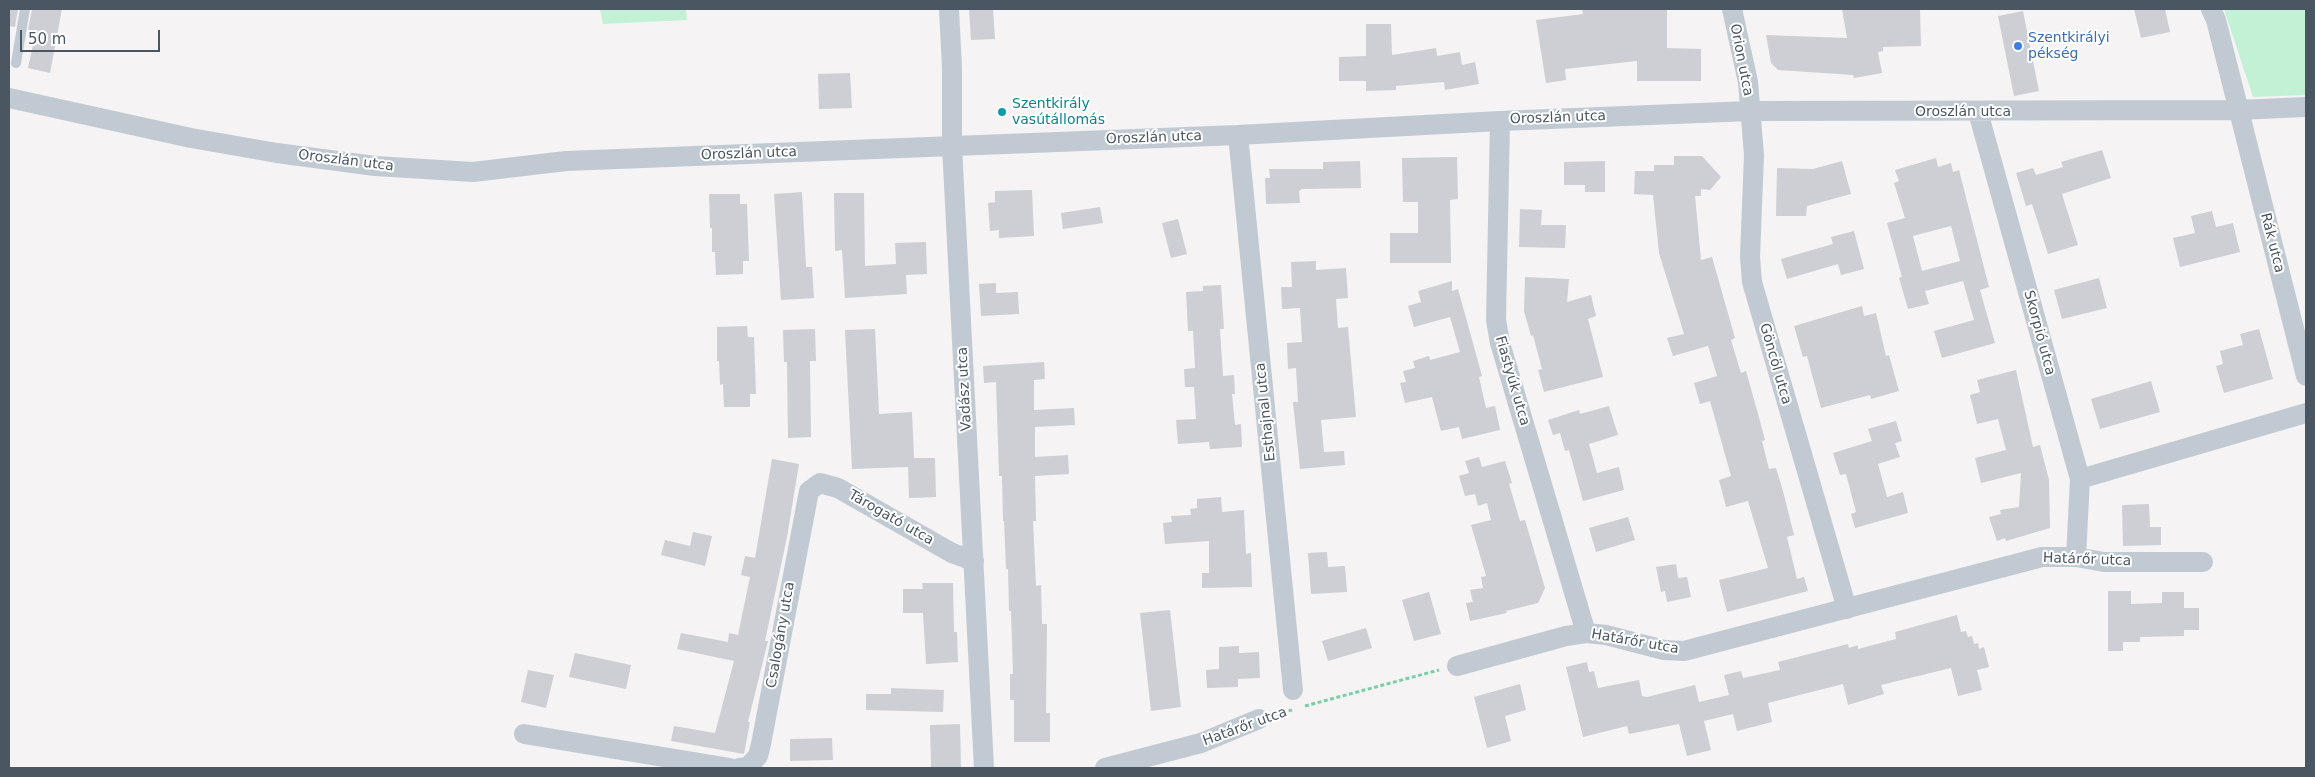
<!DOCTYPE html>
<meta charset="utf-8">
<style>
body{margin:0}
#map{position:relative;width:2315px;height:777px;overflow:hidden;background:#f5f3f3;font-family:"DejaVu Sans",sans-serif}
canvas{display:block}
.frame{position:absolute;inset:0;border:10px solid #4a5661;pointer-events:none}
.scale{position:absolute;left:20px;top:30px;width:140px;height:22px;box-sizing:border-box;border:2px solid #4a5661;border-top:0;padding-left:6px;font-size:15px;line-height:18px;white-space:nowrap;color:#4a5661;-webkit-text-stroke:4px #fff;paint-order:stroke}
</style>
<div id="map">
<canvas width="2315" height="777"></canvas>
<div class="frame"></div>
<div class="scale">50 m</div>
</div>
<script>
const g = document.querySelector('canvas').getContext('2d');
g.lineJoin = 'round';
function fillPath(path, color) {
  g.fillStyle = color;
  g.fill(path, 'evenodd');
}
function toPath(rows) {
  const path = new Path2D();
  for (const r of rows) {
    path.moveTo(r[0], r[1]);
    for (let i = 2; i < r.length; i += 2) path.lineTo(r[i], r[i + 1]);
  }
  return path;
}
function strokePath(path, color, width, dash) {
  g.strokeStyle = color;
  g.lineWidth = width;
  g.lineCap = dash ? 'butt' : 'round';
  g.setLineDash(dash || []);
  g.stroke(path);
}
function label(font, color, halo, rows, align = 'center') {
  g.font = font + ' "DejaVu Sans",sans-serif';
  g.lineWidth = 4;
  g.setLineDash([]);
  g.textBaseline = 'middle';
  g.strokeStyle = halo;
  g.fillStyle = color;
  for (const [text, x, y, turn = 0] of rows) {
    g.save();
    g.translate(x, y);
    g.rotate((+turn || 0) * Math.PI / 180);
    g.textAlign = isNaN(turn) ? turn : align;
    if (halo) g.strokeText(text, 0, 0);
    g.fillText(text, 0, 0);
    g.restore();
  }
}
fillPath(toPath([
 [600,9,686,9,687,20,603,24],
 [2224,9,2306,9,2306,95,2253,97]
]), '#c3f1d5');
fillPath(toPath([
 [9,9,18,9,15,27,9,26],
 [32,9,62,9,50,73,28,68,36,32,28,30],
 [969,9,993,9,995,39,971,40],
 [1582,9,1667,9,1667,48,1701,49,1701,81,1637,81,1637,61,1565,69,1566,80,1546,83,1536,20,1583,14],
 [1842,9,1920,9,1921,46,1883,47,1883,51,1878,52,1882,73,1854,78,1853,75,1778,70,1771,63,1766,35,1847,38],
 [2134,9,2165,9,2170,32,2141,38],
 [2023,11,2039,91,2014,96,1998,16],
 [1366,24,1391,24,1392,55,1436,48,1437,56,1460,52,1462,65,1475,62,1479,84,1445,90,1444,82,1396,86,1396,90,1366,91,1366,81,1339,81,1339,57,1366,56],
 [850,73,852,108,819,109,818,74],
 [2102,150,2111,178,2062,194,2078,245,2048,254,2032,204,2026,206,2016,173,2033,168,2036,175,2063,167,2061,162],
 [1674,156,1702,156,1721,177,1710,190,1701,189,1701,196,1695,196,1701,260,1712,257,1735,338,1731,340,1741,373,1746,371,1757,410,1765,440,1762,441,1769,469,1776,468,1783,491,1794,535,1787,537,1797,579,1804,577,1808,591,1727,612,1719,580,1768,568,1748,501,1726,507,1719,480,1731,476,1710,401,1700,404,1694,383,1717,376,1708,346,1673,356,1667,338,1684,334,1659,253,1653,195,1634,194,1635,171,1654,171,1654,165,1674,165],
 [1457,157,1458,199,1450,200,1451,263,1390,263,1390,233,1418,233,1418,202,1403,202,1402,158],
 [1936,158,1938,167,1951,163,1953,172,1959,170,1989,287,1980,290,1995,343,1942,358,1934,331,1974,320,1963,281,1925,291,1929,304,1908,309,1899,278,1902,277,1887,223,1905,218,1894,183,1899,181,1895,170],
 [1951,226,1960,261,1922,271,1913,236],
 [1360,161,1361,188,1302,189,1299,191,1300,203,1266,204,1265,178,1270,178,1269,169,1323,169,1323,162],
 [1605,161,1605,192,1585,192,1585,185,1564,185,1564,162],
 [1842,161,1851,194,1807,206,1806,216,1776,216,1777,168,1813,169],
 [1032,190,1034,236,999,238,999,230,990,231,988,203,995,202,995,191],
 [802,192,806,267,812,267,814,298,781,300,774,194],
 [834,193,864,193,865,266,896,264,895,243,926,242,927,274,906,275,907,294,845,298,842,250,835,251],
 [709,194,740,194,740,204,747,204,749,261,743,261,743,274,716,275,715,252,712,252,712,228,710,228],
 [1100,207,1103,223,1063,229,1061,213],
 [1520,209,1542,210,1541,225,1566,225,1565,248,1519,247],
 [2212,211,2216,227,2233,223,2240,252,2180,267,2173,238,2195,233,2191,216],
 [1178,219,1187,254,1171,258,1162,223],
 [1854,231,1864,269,1841,275,1838,264,1787,279,1781,259,1833,244,1831,237],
 [1316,261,1316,270,1346,268,1348,298,1336,299,1338,328,1348,327,1356,417,1321,420,1324,452,1344,451,1345,465,1300,469,1293,402,1298,402,1296,368,1288,369,1287,343,1302,342,1300,308,1282,309,1281,287,1292,287,1291,262],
 [1525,277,1569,279,1567,302,1591,295,1596,316,1588,319,1603,377,1544,392,1538,370,1542,369,1533,335,1531,336,1524,311],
 [2099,278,2107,308,2062,319,2054,290],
 [1452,281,1452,291,1458,289,1473,343,1482,376,1479,377,1486,408,1495,406,1500,430,1462,439,1459,427,1441,431,1432,397,1405,403,1400,383,1406,382,1403,371,1415,368,1413,361,1429,356,1430,360,1460,352,1450,317,1414,327,1408,306,1421,302,1418,291],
 [996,283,996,293,1018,292,1019,314,981,316,979,284],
 [1221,285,1224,329,1220,329,1223,376,1234,375,1235,394,1232,394,1235,425,1241,424,1242,447,1210,449,1209,442,1178,444,1176,420,1196,419,1194,387,1185,387,1184,369,1195,368,1193,331,1188,331,1186,292,1203,291,1203,286],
 [1862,306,1864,316,1876,313,1886,356,1889,355,1899,391,1871,399,1870,395,1821,408,1807,356,1803,357,1794,326],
 [747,326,748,337,754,337,756,394,750,394,750,407,724,407,723,384,720,385,719,361,717,361,717,327],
 [815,329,816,361,810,361,811,437,788,438,787,362,784,362,783,330],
 [875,329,879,414,912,412,914,458,935,458,936,497,909,498,908,467,852,469,845,330],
 [2259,329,2273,379,2224,393,2216,366,2223,364,2220,351,2243,345,2240,334],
 [1044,362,1045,379,1034,380,1034,410,1074,408,1075,425,1035,427,1035,457,1068,455,1069,474,1035,476,1036,521,1033,521,1036,586,1041,585,1042,624,1047,624,1046,713,1050,713,1050,742,1014,742,1014,700,1010,700,1010,674,1013,674,1011,611,1009,611,1008,569,1006,569,1004,521,1003,521,1002,476,999,476,996,382,984,383,983,366],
 [2016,370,2033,447,2040,445,2049,480,2050,528,2006,541,2005,538,1997,541,1989,517,2001,514,2000,510,2019,507,2021,473,1981,483,1975,458,2006,450,1998,419,1977,424,1970,395,1980,392,1977,380],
 [2151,381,2160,412,2100,429,2091,399],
 [1609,406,1618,435,1589,444,1597,473,1619,467,1624,490,1583,501,1569,450,1565,451,1560,433,1553,435,1548,420,1579,410,1580,414],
 [1896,421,1902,441,1895,443,1900,457,1878,464,1887,497,1903,492,1908,513,1855,528,1851,514,1856,512,1846,474,1840,475,1833,453,1872,441,1868,429],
 [1479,457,1482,467,1505,461,1512,483,1509,484,1520,521,1525,520,1545,588,1538,603,1506,611,1507,613,1470,621,1466,603,1473,602,1470,590,1483,588,1481,577,1486,576,1471,525,1491,520,1487,503,1478,506,1475,494,1465,496,1459,476,1469,473,1465,461],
 [772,459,799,464,787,537,765,641,768,641,748,722,750,722,744,754,671,741,674,726,715,733,734,661,677,649,681,633,728,642,729,633,738,635,750,577,741,575,745,556,755,558],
 [1221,497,1222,512,1244,510,1246,554,1251,553,1252,587,1202,588,1202,573,1209,573,1209,541,1165,544,1163,523,1172,522,1171,516,1191,515,1190,509,1197,508,1197,499],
 [2149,504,2150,527,2161,527,2161,545,2123,546,2122,505],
 [1628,517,1635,540,1596,552,1589,528],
 [693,532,712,536,705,566,661,555,665,540,690,546],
 [1327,552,1328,567,1345,566,1347,592,1311,594,1308,553],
 [1676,564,1678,578,1687,577,1691,597,1667,602,1665,591,1661,592,1656,567],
 [922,583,953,583,954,632,957,632,958,662,926,664,923,613,903,613,903,589,923,589],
 [2108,591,2131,591,2131,604,2162,603,2162,592,2184,592,2184,608,2199,608,2199,630,2184,630,2184,636,2140,637,2140,642,2123,642,2123,651,2108,651],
 [1429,592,1441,634,1414,641,1402,600],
 [1170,610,1181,707,1151,711,1140,613],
 [1957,615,1961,632,1966,631,1968,637,1972,636,1974,644,1978,643,1979,649,1984,647,1989,667,1977,670,1982,690,1958,696,1951,668,1881,685,1884,694,1848,705,1843,684,1768,703,1772,722,1737,731,1733,714,1704,721,1711,750,1687,756,1679,724,1629,734,1627,726,1583,737,1566,667,1587,662,1589,672,1594,671,1598,688,1639,680,1642,696,1647,697,1695,685,1699,702,1729,695,1724,675,1741,671,1743,678,1780,670,1778,662,1848,644,1849,648,1858,645,1858,649,1896,639,1895,632],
 [1366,628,1372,648,1328,661,1322,641],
 [1239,646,1239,653,1259,652,1260,678,1238,679,1238,687,1207,688,1206,670,1219,669,1219,647],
 [575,653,631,665,626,689,569,677],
 [528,670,554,675,546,708,521,702],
 [1520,684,1526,710,1505,716,1511,741,1487,748,1474,697],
 [891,688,944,690,943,712,866,710,866,694,891,694],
 [960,724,961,768,931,768,930,725],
 [832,738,833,760,790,761,790,739]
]), '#cdcfd5');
strokePath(toPath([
 [1305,706,1439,670],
 [1276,714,1292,710]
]), '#7ad0a6', 3, [4, 2.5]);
strokePath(toPath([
 [16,63,25,9]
]), '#c1cad2', 10);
strokePath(toPath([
 [949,9,952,68,952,146,984,768],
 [1732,9,1748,82,1754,155,1750,257,1752,282,1847,609],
 [2211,9,2216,20,2306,376],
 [9,98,191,138,277,153,375,166,473,172,566,161,1238,135,1500,121,1750,111,2238,110,2306,107],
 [1978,112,2080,479,2076,557],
 [1500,121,1496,320,1500,343,1586,633],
 [1238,135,1293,690],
 [2080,479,2306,413],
 [1457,666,1566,636,1586,633,1606,635,1664,650,1684,651,2042,557,2076,557,2104,562,2203,562],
 [524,734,730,768],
 [739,768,748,767,758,756,761,744,809,491,820,483,838,488,952,553,974,561],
 [1105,768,1201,743,1259,719]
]), '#c1cad2', 20);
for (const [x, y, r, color] of [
 [2018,46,5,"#3f7fe0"],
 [1002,112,5,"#0f9aa8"]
]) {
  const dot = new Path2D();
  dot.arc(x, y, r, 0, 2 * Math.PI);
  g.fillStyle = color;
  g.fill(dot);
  strokePath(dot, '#fff', 2);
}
label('14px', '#366cbe', '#fff', [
 ["Szentkirályi",2028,38],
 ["pékség",2028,54]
], 'left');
label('14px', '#4a5661', '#fff', [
 ["Orion utca",1741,60,79],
 ["Oroszlán utca",1963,112],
 ["Oroszlán utca",1558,118,-2],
 ["Oroszlán utca",1154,138,-2],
 ["Oroszlán utca",749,154,-2],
 ["Oroszlán utca",346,161,7],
 ["Rák utca",2272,243,76],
 ["Skorpió utca",2039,333,75],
 ["Göncöl utca",1775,364,74],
 ["Fiastyúk utca",1512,381,74],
 ["Vadász utca",965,389,-93],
 ["Esthajnal utca",1266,412,-96],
 ["Tárogató utca",891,518,30],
 ["Határőr utca",2087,560,2],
 ["Csalogány utca",781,635,-80],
 ["Határőr utca",1635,642,10],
 ["Határőr utca",1245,727,-20]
]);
label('14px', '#0d838f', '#fff', [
 ["Szentkirály",1012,104],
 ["vasútállomás",1012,120]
], 'left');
</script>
